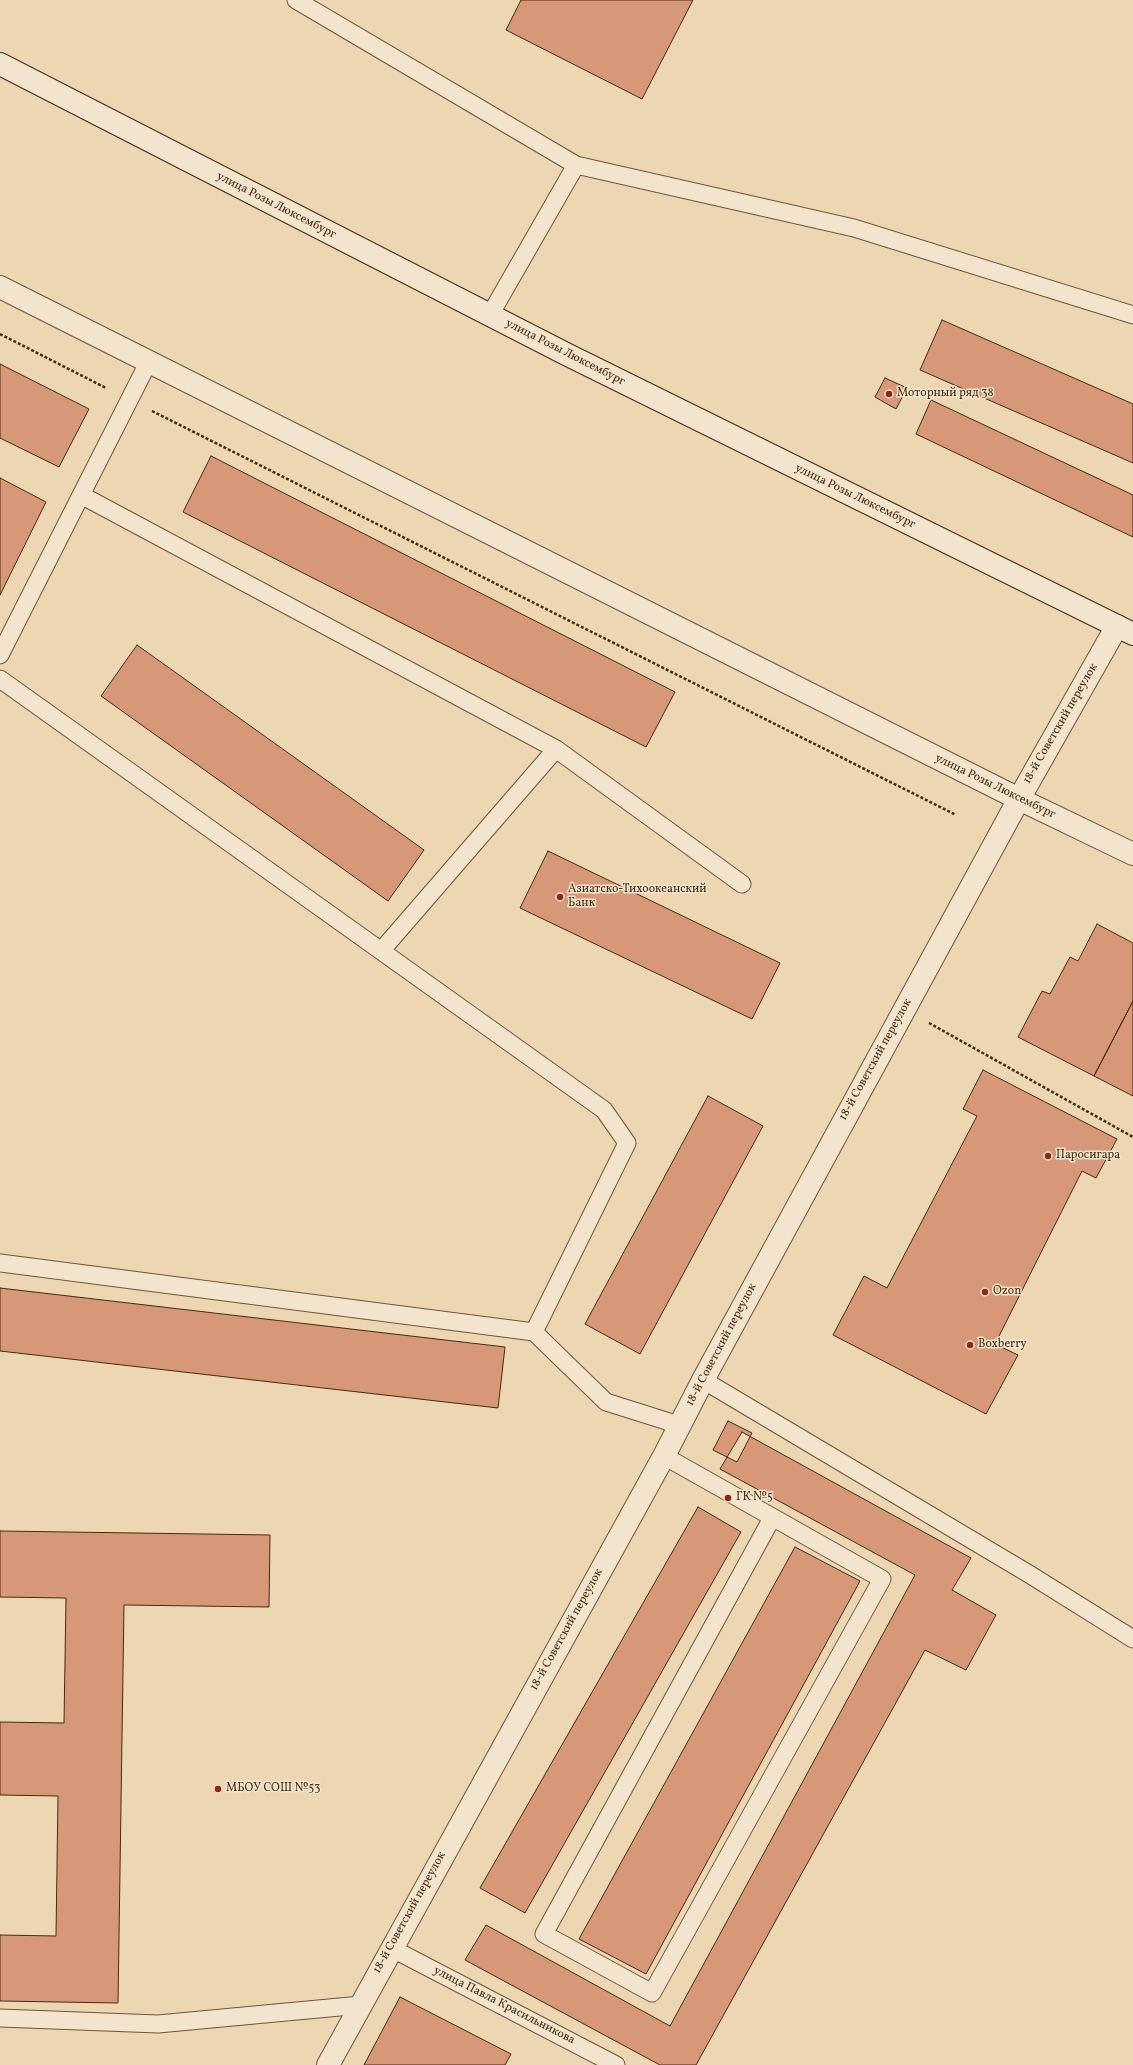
<!DOCTYPE html>
<meta charset="utf-8">
<style>
body{margin:0}
canvas{display:block;background:#ecd7b2}
</style>
<canvas width="1133" height="2065"></canvas>
<script>
const g = document.querySelector('canvas').getContext('2d');
g.lineJoin = 'round';
function fillPath(path, color) {
  g.fillStyle = color;
  g.fill(path, 'evenodd');
}
function toPath(rows) {
  const path = new Path2D();
  for (const r of rows) {
    path.moveTo(r[0], r[1]);
    for (let i = 2; i < r.length; i += 2) path.lineTo(r[i], r[i + 1]);
  }
  return path;
}
function strokePath(path, color, width, dash) {
  g.strokeStyle = color;
  g.lineWidth = width;
  g.lineCap = dash ? 'butt' : 'round';
  g.setLineDash(dash || []);
  g.stroke(path);
}
function label(font, color, halo, rows, align = 'center') {
  g.font = font + ' Vollkorn,serif';
  g.lineWidth = 3;
  g.setLineDash([]);
  g.textBaseline = 'middle';
  g.strokeStyle = halo;
  g.fillStyle = color;
  for (const [text, x, y, turn = 0] of rows) {
    g.save();
    g.translate(x, y);
    g.rotate((+turn || 0) * Math.PI / 180);
    g.textAlign = isNaN(turn) ? turn : align;
    if (halo) g.strokeText(text, 0, 0);
    g.fillText(text, 0, 0);
    g.restore();
  }
}
const building = toPath([
 [521,0,693,0,642,99,506,30,521,0],
 [942,320,1133,404,1133,463,920,370,942,320],
 [0,364,89,409,59,467,0,438,0,364],
 [885,378,907,388,896,409,875,397,885,378],
 [931,400,1133,495,1133,537,916,434,931,400],
 [211,456,675,692,646,747,183,512,211,456],
 [0,478,46,502,0,595,0,478],
 [137,645,424,850,388,901,101,696,137,645],
 [548,851,780,963,752,1019,520,908,548,851],
 [1097,924,1133,943,1133,1001,1094,1076,1018,1037,1042,991,1050,994,1070,957,1078,961,1097,924],
 [1133,1001,1133,1096,1094,1076,1133,1001],
 [983,1070,1117,1139,1096,1178,1082,1171,995,1344,1018,1355,986,1414,833,1335,864,1276,887,1288,977,1116,963,1109,983,1070],
 [708,1096,763,1126,640,1354,585,1324,708,1096],
 [0,1288,505,1347,498,1408,0,1351,0,1288],
 [728,1421,752,1433,737,1462,713,1450,728,1421],
 [742,1432,971,1558,952,1590,996,1615,966,1670,925,1650,696,2065,660,2065,465,1960,486,1925,670,2026,915,1575,720,1469,742,1432],
 [698,1507,741,1532,525,1913,480,1888,698,1507],
 [0,1531,270,1535,269,1607,124,1605,118,2003,0,2001,0,1935,56,1936,58,1796,0,1795,0,1722,64,1723,66,1598,0,1597,0,1531],
 [795,1547,860,1581,646,1974,579,1939,795,1547],
 [400,1997,511,2054,505,2065,364,2065,400,1997]
]);
fillPath(building, '#d79879');
strokePath(building, '#452b10', 1);
const service = toPath([
 [296,0,576,165],
 [490,315,576,165,854,228,1133,315],
 [81,495,556,749,742,884],
 [0,655,149,361],
 [0,679,604,1110,627,1143,534,1332],
 [381,951,556,749],
 [0,1263,534,1332,606,1402,679,1425],
 [703,1380,1029,1574,1133,1639],
 [664,1456,882,1579,652,1993,544,1934,772,1518],
 [391,1948,616,2065],
 [0,2018,158,2024,361,2005]
]);
const minor = toPath([
 [0,287,1019,799,1133,854]
]);
const tertiary = toPath([
 [328,2065,664,1456,703,1380,1019,799,1117,626]
]);
const secondary = toPath([
 [0,64,568,355,1133,634]
]);
strokePath(service, '#6f5638', 19);
strokePath(minor, '#6f5638', 24);
strokePath(tertiary, '#6f5638', 24);
strokePath(secondary, '#452b10', 24);
strokePath(toPath([
 [0,334,106,388],
 [152,411,956,815],
 [929,1023,1133,1137]
]), '#452b10', 2.5, [3, 2]);
strokePath(service, '#f3e5cd', 17);
strokePath(minor, '#f3e5cd', 22);
strokePath(tertiary, '#f3e5cd', 22);
strokePath(secondary, '#f3e5cd', 22);
for (const [x, y, r, color] of [
 [889,394,4,"#8f2418"],
 [560,897,4,"#8f2418"],
 [1048,1156,4,"#8f2418"],
 [985,1292,4,"#8f2418"],
 [970,1345,4,"#8f2418"],
 [728,1498,4,"#8f2418"],
 [218,1789,4,"#8f2418"]
]) {
  const dot = new Path2D();
  dot.arc(x, y, r, 0, 2 * Math.PI);
  g.fillStyle = color;
  g.fill(dot);
  strokePath(dot, '#f3e5cd', 1.5);
}
label('12px', '#452b10', '#f3e5cd', [
 ["улица Розы Люксембург",276,206,27],
 ["улица Розы Люксембург",565,353,27],
 ["улица Розы Люксембург",855,497,26],
 ["18-й Советский переулок",1061,724,-60],
 ["улица Розы Люксембург",995,787,26],
 ["18-й Советский переулок",876,1060,-61],
 ["18-й Советский переулок",722,1345,-62],
 ["18-й Советский переулок",567,1630,-61],
 ["18-й Советский переулок",410,1913,-61],
 ["улица Павла Красильникова",504,2006,27]
]);
label('12px', '#452b10', '#f3e5cd', [
 ["Моторный ряд 38",897,394],
 ["Азиатско-Тихоокеанский",568,890],
 ["Банк",568,904],
 ["Паросигара",1056,1156],
 ["Ozon",993,1292],
 ["Boxberry",978,1345],
 ["ГК №5",736,1498],
 ["МБОУ СОШ №53",226,1789]
], 'left');
</script>
